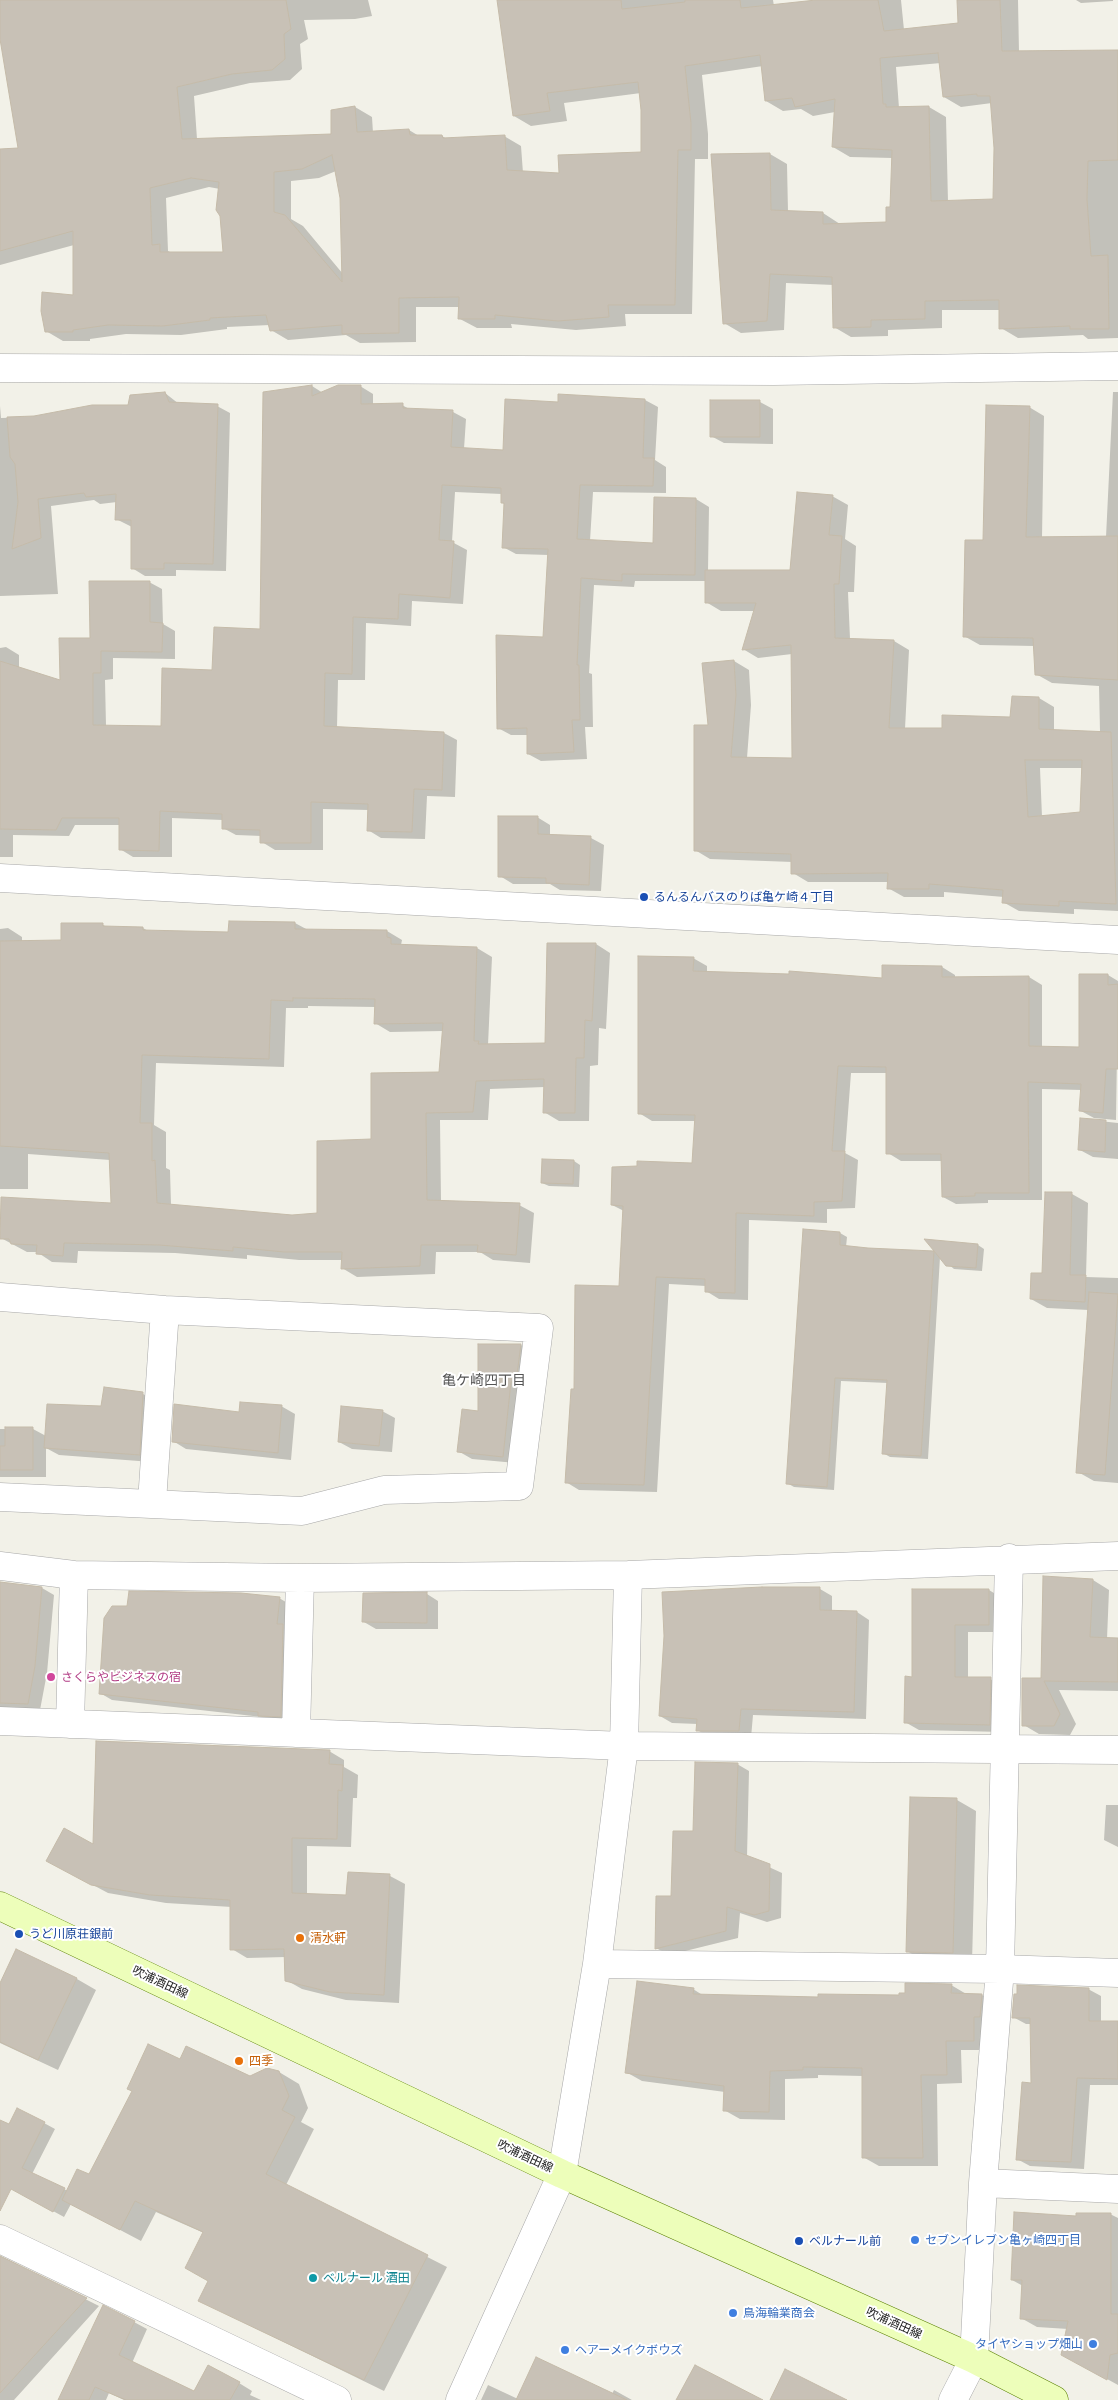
<!DOCTYPE html>
<meta charset="utf-8">
<style>
body{margin:0}
canvas{display:block;background:#f2f1e8}
</style>
<canvas width="1118" height="2400"></canvas>
<script>
const g = document.querySelector('canvas').getContext('2d');
g.lineJoin = 'round';
function fillPath(path, color) {
  g.fillStyle = color;
  g.fill(path, 'evenodd');
}
function toPath(rows) {
  const path = new Path2D();
  for (const r of rows) {
    path.moveTo(r[0], r[1]);
    for (let i = 2; i < r.length; i += 2) path.lineTo(r[i], r[i + 1]);
  }
  return path;
}
function strokePath(path, color, width, dash) {
  g.strokeStyle = color;
  g.lineWidth = width;
  g.lineCap = dash ? 'butt' : 'round';
  g.setLineDash(dash || []);
  g.stroke(path);
}
function label(font, color, halo, rows, align = 'center') {
  g.font = font + ' Ubuntu,"Noto Sans JP",sans-serif';
  g.lineWidth = 4;
  g.setLineDash([]);
  g.textBaseline = 'middle';
  g.strokeStyle = halo;
  g.fillStyle = color;
  for (const [text, x, y, turn = 0] of rows) {
    g.save();
    g.translate(x, y);
    g.rotate((+turn || 0) * Math.PI / 180);
    g.textAlign = isNaN(turn) ? turn : align;
    if (halo) g.strokeText(text, 0, 0);
    g.fillText(text, 0, 0);
    g.restore();
  }
}
fillPath(toPath([
 [0,0,368,0,372,16,355,19,304,20,308,39,300,44,302,69,290,80,250,83,194,96,197,139,332,135,355,107,372,117,373,133,409,130,419,136,442,136,447,139,504,136,521,146,523,173,560,175,642,153,641,93,564,103,567,121,531,126,514,116,499,0,773,0,774,6,828,0,901,0,904,30,960,24,958,0,1018,0,1019,52,1118,51,1118,338,1088,339,1083,335,1018,338,1001,328,1000,310,942,310,942,328,888,330,888,336,851,337,834,327,834,285,786,283,784,330,741,333,724,323,770,154,787,164,788,212,823,213,840,224,888,223,892,208,893,158,850,157,833,147,835,112,813,116,801,109,783,111,766,101,763,66,702,75,708,134,708,159,695,159,692,314,625,314,626,326,576,330,511,324,512,328,477,328,460,319,460,307,416,307,416,342,360,343,346,335,288,340,271,330,270,325,227,327,227,329,181,335,126,334,90,339,90,341,63,341,46,331,74,297,74,245,0,265,0,150,19,149,0,26],
 [941,63,944,97,961,107,992,103,995,148,994,200,948,202,946,117,929,107,899,108,896,67],
 [336,171,341,197,343,274,303,226,291,219,291,181,319,178],
 [209,187,220,189,224,254,172,253,168,251,166,198],
 [1076,0,1113,0,1113,1,1081,3],
 [312,386,323,393,360,386,373,394,373,405,402,405,411,410,453,412,466,419,464,449,504,451,559,403,645,400,658,407,655,460,666,467,666,493,593,492,590,541,655,545,655,498,696,499,709,507,708,571,791,572,832,496,848,505,845,539,856,546,854,592,848,592,850,639,894,641,909,650,905,729,943,729,1011,718,1039,698,1054,707,1054,730,1100,732,1099,686,1052,683,1036,674,1035,646,980,645,964,636,985,541,1029,407,1044,416,1042,538,1106,537,1113,392,1118,392,1118,911,1074,909,1074,914,1019,911,1003,902,1004,897,944,892,944,897,904,897,888,888,889,882,808,882,793,873,793,862,710,859,695,850,710,726,734,661,749,670,751,705,747,758,793,759,792,654,758,658,743,649,755,611,721,611,706,602,706,581,635,581,634,587,594,585,589,673,592,674,593,727,585,727,587,759,541,761,528,754,529,735,511,735,498,728,545,638,549,555,516,554,503,547,505,504,502,503,502,494,455,492,452,542,467,550,463,604,412,601,411,626,366,623,365,680,338,680,337,728,444,733,457,740,455,797,427,796,425,839,381,838,368,830,369,810,323,809,323,850,275,850,262,842,262,836,236,835,223,828,223,820,172,818,172,857,133,857,120,849,121,825,75,825,69,836,13,835,13,857,0,857,0,644,0,648,6,647,19,655,19,669,61,682,91,639,149,582,162,589,163,624,175,631,175,659,113,658,113,679,105,680,106,726,162,727,213,671,261,630,265,393],
 [1040,768,1083,768,1081,813,1042,817],
 [165,393,179,404,217,406,230,413,226,571,176,570,176,576,145,576,132,568,132,527,116,519,117,502,100,504,94,500,51,506,58,594,0,596,0,406,1,418,34,417,130,406],
 [760,402,773,409,773,444,724,443,711,436],
 [537,817,550,825,550,836,591,838,604,845,601,891,560,890,550,884,513,884,500,876],
 [295,923,308,930,387,931,402,940,401,945,477,948,492,957,488,1045,546,1045,596,944,610,953,606,1029,599,1028,598,1065,590,1066,589,1121,559,1121,544,1112,545,1087,490,1089,488,1120,440,1120,441,1202,519,1205,534,1213,530,1263,493,1260,480,1252,436,1252,435,1274,357,1277,342,1268,343,1260,299,1260,247,1255,247,1259,175,1253,78,1251,77,1263,52,1262,37,1252,27,1252,1,1238,112,1205,110,1160,28,1154,28,1189,0,1189,0,929,8,928,22,937,22,942,62,941,103,925,107,927,143,928,148,931,229,933],
 [308,1006,376,1007,375,1023,390,1032,443,1031,440,1074,372,1140,318,1215,292,1216,171,1205,170,1170,166,1168,166,1132,154,1125,156,1063,284,1067,286,1008,308,1008],
 [693,958,707,966,707,973,883,980,942,967,955,975,955,978,1029,977,1042,985,1042,1047,1080,1048,1108,975,1118,981,1116,1120,1094,1118,1081,1111,1082,1090,1042,1089,1042,1200,988,1200,988,1203,956,1204,943,1197,942,1161,901,1161,888,1153,887,1073,851,1073,845,1153,858,1160,855,1208,827,1209,827,1223,749,1220,748,1300,719,1299,706,1291,706,1286,669,1284,657,1492,579,1490,566,1482,575,1391,620,1287,624,1211,612,1205,694,1164,696,1121,652,1121,639,1113],
 [1081,1119,1118,1123,1118,1159,1093,1157,1080,1150],
 [574,1161,580,1165,579,1187,549,1186,542,1183],
 [1072,1194,1088,1203,1086,1277,1118,1278,1118,1483,1094,1481,1078,1472,1089,1310,1047,1308,1031,1299,1044,1275],
 [804,1230,840,1233,847,1237,846,1247,936,1252,978,1245,984,1249,982,1271,954,1269,940,1257,928,1459,890,1457,883,1453,888,1383,841,1381,834,1490,794,1487,787,1483],
 [479,1345,521,1345,534,1353,516,1463,472,1459,458,1451,479,1412],
 [143,1394,156,1401,152,1462,59,1455,46,1448,46,1477,0,1477,0,1405,0,1429,33,1429,46,1436,102,1407],
 [281,1406,295,1414,291,1460,186,1449,173,1441],
 [382,1411,395,1418,392,1452,352,1449,339,1442],
 [1093,1580,1109,1590,1107,1639,1118,1639,1118,1691,1059,1690,1076,1724,1070,1735,1039,1734,1022,1724,1042,1679],
 [0,1583,42,1588,54,1595,47,1673,40,1710,0,1708],
 [820,1589,832,1596,832,1612,857,1612,869,1620,866,1719,753,1715,751,1738,710,1737,697,1730,698,1724,672,1723,660,1716,665,1636,663,1594],
 [913,1590,989,1590,1002,1598,1002,1632,968,1632,968,1678,990,1679,1004,1686,1003,1732,919,1730,905,1722,913,1678],
 [427,1594,438,1601,438,1629,376,1629,364,1622],
 [279,1598,291,1605,292,1723,271,1722,262,1717,112,1700,100,1693],
 [329,1751,344,1760,344,1767,358,1775,357,1798,353,1798,351,1847,307,1846,307,1895,348,1896,349,1873,390,1876,405,1884,399,2003,346,2000,302,1989,286,1980,286,1957,247,1958,232,1949,232,1907,166,1903,108,1893,63,1869,94,1846],
 [737,1764,749,1771,747,1857,782,1873,781,1918,767,1922,740,1913,738,1938,669,1955,656,1948,694,1832],
 [957,1800,976,1811,972,1963,927,1963,907,1951],
 [1106,1805,1118,1805,1118,1847,1104,1840],
 [77,1979,96,1990,58,2070,0,2043,0,1986],
 [951,1985,968,1995,982,1995,998,2004,989,2050,961,2050,962,2083,937,2084,938,2166,879,2166,863,2157,863,2076,818,2075,818,2078,785,2079,785,2120,740,2119,724,2110,725,2092,642,2081,626,2072,693,1989,704,1996,819,1998,900,1996],
 [1088,1989,1101,1996,1101,2023,1118,2023,1118,2085,1090,2085,1084,2169,1030,2166,1017,2159,1032,2084,1032,2024,1026,2024,1013,2017],
 [180,2061,250,2077,279,2072,299,2084,308,2108,301,2122,314,2129,286,2185,447,2267,384,2391,200,2301,210,2281,204,2233,156,2212,141,2241,71,2204,64,2217,0,2182,0,2121,9,2126,44,2123,55,2129,32,2174,68,2191,89,2176],
 [1110,2214,1118,2218,1118,2385,1078,2363,1068,2329,1037,2327,1021,2318,1023,2286,1012,2280,1077,2217],
 [0,2256,99,2306,14,2400,0,2400],
 [134,2322,147,2329,132,2363,195,2392,239,2383,252,2391,250,2395,261,2400,124,2400,109,2393,106,2400,59,2400],
 [488,2385,518,2399,612,2394,614,2390,632,2400,481,2400]
]), '#0003');
const building = toPath([
 [0,0,286,0,291,29,284,34,285,59,272,70,232,74,177,87,182,139,331,134,331,110,355,106,357,132,409,129,410,135,442,135,443,138,505,135,507,170,559,173,558,155,641,152,641,110,638,82,547,93,550,111,513,116,497,0,621,0,622,9,685,2,685,0,740,0,741,8,816,0,878,0,884,31,958,23,957,0,1000,0,1002,51,1118,50,1118,160,1088,161,1087,199,1091,256,1108,255,1109,329,1070,329,1070,326,999,329,999,300,925,301,925,319,871,320,871,327,833,328,832,277,770,274,767,321,723,324,711,154,770,153,771,210,823,212,823,224,886,222,886,207,890,207,892,150,832,147,835,99,795,107,792,98,765,101,760,55,685,66,691,123,691,150,678,150,675,305,608,305,609,317,558,321,495,315,495,319,458,319,459,297,399,298,399,333,342,334,342,325,270,331,266,315,210,318,210,320,163,326,108,325,73,330,73,332,45,332,41,311,42,292,73,295,73,231,0,251,0,149,18,148,0,39,0,0],
 [938,53,943,97,977,94,977,96,990,96,994,148,993,199,931,201,929,106,886,107,886,104,883,104,880,58,938,53],
 [332,155,340,198,342,282,285,215,274,212,274,172,302,169,332,155],
 [191,178,219,182,216,210,220,216,223,252,160,252,160,244,152,245,150,188,191,178],
 [312,385,312,396,338,385,361,385,361,404,403,403,403,408,453,410,451,447,503,450,505,399,558,402,558,394,645,399,643,458,654,458,653,486,580,485,577,539,653,543,654,497,696,498,695,575,622,574,622,581,581,578,577,665,579,665,580,720,572,720,574,752,527,754,527,728,497,729,496,635,543,637,548,549,502,548,504,503,501,503,501,488,442,485,439,540,454,541,450,598,399,594,398,619,353,617,352,674,325,673,324,726,444,732,442,790,414,789,412,832,367,831,368,804,311,802,311,843,260,843,260,830,222,829,222,814,160,811,159,851,119,850,119,818,62,818,56,830,0,829,0,661,60,680,59,638,90,638,89,581,150,581,150,622,163,623,162,652,101,651,101,673,93,673,93,725,161,726,162,668,212,670,214,627,260,629,263,392,312,385],
 [165,392,169,402,218,404,213,564,164,563,164,569,131,569,131,520,115,520,116,494,86,497,84,493,38,499,41,538,12,549,18,502,15,464,10,457,7,417,34,416,92,405,128,405,130,395,165,392],
 [710,400,760,400,760,437,710,437,710,400],
 [986,405,1030,406,1026,537,1118,536,1118,680,1035,675,1033,638,963,637,965,540,983,540,986,405],
 [797,492,833,495,829,535,842,536,839,584,834,584,835,638,894,640,889,728,942,728,942,715,1010,717,1012,696,1039,697,1039,729,1111,732,1116,904,1059,901,1059,906,1002,903,1003,890,929,884,929,889,887,889,888,873,791,874,791,854,694,851,694,725,708,725,702,663,734,660,736,695,731,757,792,758,791,645,742,650,756,603,705,603,705,570,790,570,797,492],
 [1025,760,1082,760,1080,812,1028,817,1025,760],
 [498,816,538,816,538,834,591,836,589,885,546,883,546,878,498,877,498,816],
 [229,921,295,922,295,929,387,930,387,937,391,938,391,944,477,947,474,1041,479,1041,478,1044,545,1043,547,943,596,943,592,1021,585,1020,584,1058,576,1058,575,1113,543,1113,544,1079,476,1081,473,1112,426,1113,427,1200,520,1203,516,1255,477,1252,478,1245,421,1245,420,1266,341,1269,342,1252,284,1252,233,1247,233,1251,159,1245,64,1243,63,1256,36,1254,37,1245,11,1244,9,1239,0,1239,1,1197,111,1203,109,1153,0,1146,0,941,61,940,61,923,103,923,103,926,143,927,143,930,228,932,229,921],
 [293,998,375,999,374,1024,443,1023,439,1072,371,1073,371,1139,317,1141,317,1213,292,1215,157,1203,155,1160,152,1161,152,1123,140,1123,142,1055,269,1059,271,1000,293,1001,293,998],
 [638,956,694,957,693,971,789,974,789,971,882,978,882,965,942,966,942,977,1029,976,1029,1046,1079,1047,1079,974,1108,974,1108,985,1118,984,1118,1069,1106,1069,1103,1113,1079,1111,1081,1084,1028,1082,1029,1193,975,1193,975,1196,942,1197,941,1154,886,1154,886,1067,838,1066,832,1151,845,1151,842,1201,814,1202,814,1216,736,1213,735,1293,705,1292,705,1279,656,1277,644,1485,565,1483,571,1389,574,1389,575,1285,619,1286,623,1206,611,1205,612,1167,637,1166,637,1161,692,1163,695,1115,638,1114,638,956],
 [1080,1118,1106,1120,1105,1152,1078,1150,1080,1118],
 [542,1159,574,1160,573,1184,541,1183,542,1159],
 [1045,1192,1072,1192,1070,1275,1086,1275,1085,1302,1030,1299,1031,1273,1042,1273,1045,1192],
 [803,1229,840,1232,840,1245,868,1248,934,1251,924,1239,978,1244,976,1268,946,1266,934,1251,921,1456,882,1454,887,1380,835,1378,827,1487,786,1484,803,1229],
 [1089,1292,1118,1294,1105,1475,1076,1473,1089,1292],
 [478,1344,521,1344,516,1382,511,1382,503,1457,457,1452,462,1409,478,1411,478,1344],
 [104,1387,143,1392,140,1455,44,1448,47,1404,101,1406,104,1387],
 [240,1402,282,1405,278,1453,172,1442,174,1404,239,1412,240,1402],
 [341,1406,383,1410,379,1446,338,1442,341,1406],
 [5,1427,33,1427,33,1470,0,1470,0,1446,5,1446,5,1427],
 [1043,1576,1093,1579,1090,1637,1118,1638,1118,1682,1044,1681,1060,1714,1054,1726,1022,1726,1022,1678,1041,1678,1043,1576],
 [0,1582,42,1587,35,1666,28,1704,0,1703,0,1582],
 [762,1587,820,1587,820,1610,857,1611,854,1712,741,1709,739,1731,696,1731,697,1719,659,1716,664,1636,662,1592,762,1587],
 [912,1589,989,1589,989,1625,955,1625,955,1677,991,1677,990,1725,904,1723,905,1676,912,1677,912,1589],
 [129,1591,241,1593,280,1597,277,1624,283,1624,281,1717,258,1716,258,1712,99,1694,104,1618,112,1606,127,1606,129,1591],
 [427,1592,427,1623,362,1622,363,1593,427,1592],
 [96,1741,330,1750,329,1764,343,1765,342,1791,338,1790,337,1839,292,1838,292,1893,346,1895,348,1872,390,1874,384,1995,330,1992,285,1981,284,1949,230,1950,230,1900,150,1895,91,1885,46,1861,64,1828,93,1844,96,1741],
 [695,1762,738,1763,735,1851,770,1864,769,1911,754,1915,727,1907,726,1931,655,1949,656,1896,671,1896,673,1831,693,1831,695,1762],
 [910,1797,957,1798,953,1953,906,1952,910,1797],
 [16,1949,77,1978,38,2060,0,2042,0,1983,16,1949],
 [637,1981,694,1988,693,1994,818,1997,818,1994,899,1995,899,1993,905,1993,905,1983,952,1984,951,1993,982,1994,980,2017,974,2017,974,2041,946,2041,947,2075,921,2075,923,2158,862,2158,862,2068,803,2067,803,2070,770,2071,769,2112,723,2111,724,2086,625,2073,637,1981],
 [1017,1985,1089,1988,1089,2021,1118,2021,1118,2079,1077,2078,1071,2162,1016,2160,1022,2082,1031,2083,1030,2018,1012,2018,1014,1994,1017,1994,1017,1985],
 [148,2044,180,2059,186,2046,250,2076,267,2068,279,2071,289,2096,282,2110,295,2117,266,2174,428,2255,364,2380,198,2301,208,2281,185,2268,203,2232,135,2201,120,2230,62,2200,77,2169,89,2174,132,2091,127,2089,148,2044],
 [17,2108,45,2122,22,2168,65,2188,53,2212,11,2189,0,2211,0,2120,9,2124,17,2108],
 [1014,2212,1076,2216,1076,2213,1111,2213,1111,2314,1118,2314,1118,2353,1110,2355,1107,2380,1061,2355,1068,2321,1020,2319,1022,2280,1011,2280,1014,2212],
 [0,2256,87,2298,0,2393,0,2256],
 [103,2305,135,2321,119,2355,194,2391,208,2365,240,2382,230,2400,126,2400,95,2387,89,2400,58,2400,103,2305],
 [536,2357,627,2400,516,2400,536,2357],
 [695,2365,763,2400,676,2400,695,2365],
 [785,2369,847,2400,770,2400,785,2369]
]);
fillPath(building, '#c8c1b6');
strokePath(building, '#c5bba9', 1);
const street = toPath([
 [0,368,774,371,1118,366],
 [0,878,1118,940],
 [0,1297,165,1310,539,1328,519,1486,384,1490,302,1511,0,1497],
 [152,1502,165,1310],
 [0,1566,74,1575,300,1578],
 [0,1721,624,1746,1118,1750],
 [70,1724,74,1575],
 [296,1733,300,1578,628,1575,1118,1556],
 [597,1964,1000,1969,1118,1973],
 [983,2183,1118,2189],
 [0,2239,337,2400],
 [460,2400,562,2174,597,1964,624,1746,628,1575],
 [953,2400,974,2359,983,2183,1000,1969,1009,1558]
]);
const secondary = toPath([
 [0,1906,562,2174,974,2359,1054,2400]
]);
strokePath(street, '#a8a8a8', 29);
strokePath(secondary, '#5a8100', 29);
strokePath(street, '#fff', 28);
strokePath(secondary, '#edfeba', 28);
for (const [x, y, r, color] of [
 [644,897,5,"#1a4fb4"],
 [51,1677,5,"#d1479c"],
 [19,1934,5,"#1a4fb4"],
 [300,1938,5,"#e8710a"],
 [239,2061,5,"#e8710a"],
 [915,2240,5,"#3f7fe0"],
 [799,2241,5,"#1a4fb4"],
 [313,2278,5,"#0f9aa8"],
 [733,2313,5,"#3f7fe0"],
 [1093,2344,5,"#3f7fe0"],
 [565,2350,5,"#3f7fe0"]
]) {
  const dot = new Path2D();
  dot.arc(x, y, r, 0, 2 * Math.PI);
  g.fillStyle = color;
  g.fill(dot);
  strokePath(dot, '#fff', 2);
}
label('12px', '#164399', '#fff', [
 ["るんるんバスのりば亀ケ崎４丁目",654,897],
 ["うど川原荘銀前",29,1934],
 ["ベルナール前",809,2241]
], 'left');
label('12px', '#b23c85', '#fff', [
 ["さくらやビジネスの宿",61,1677]
], 'left');
label('12px', '#c56008', '#fff', [
 ["清水軒",310,1938],
 ["四季",249,2061]
], 'left');
label('12px', '#212121', '#fff', [
 ["吹浦酒田線",160,1982,25],
 ["吹浦酒田線",525,2156,25],
 ["吹浦酒田線",894,2323,24]
]);
label('12px', '#366cbe', '#fff', [
 ["セブンイレブン亀ヶ崎四丁目",925,2240],
 ["鳥海輪業商会",743,2313],
 ["タイヤショップ畑山",1083,2344,"right"],
 ["ヘアーメイクボウズ",575,2350]
], 'left');
label('12px', '#0d838f', '#fff', [
 ["ベルナール 酒田",323,2278]
], 'left');
label('14px', '#545454', '#fff', [
 ["亀ケ崎四丁目",484,1380]
]);
</script>
